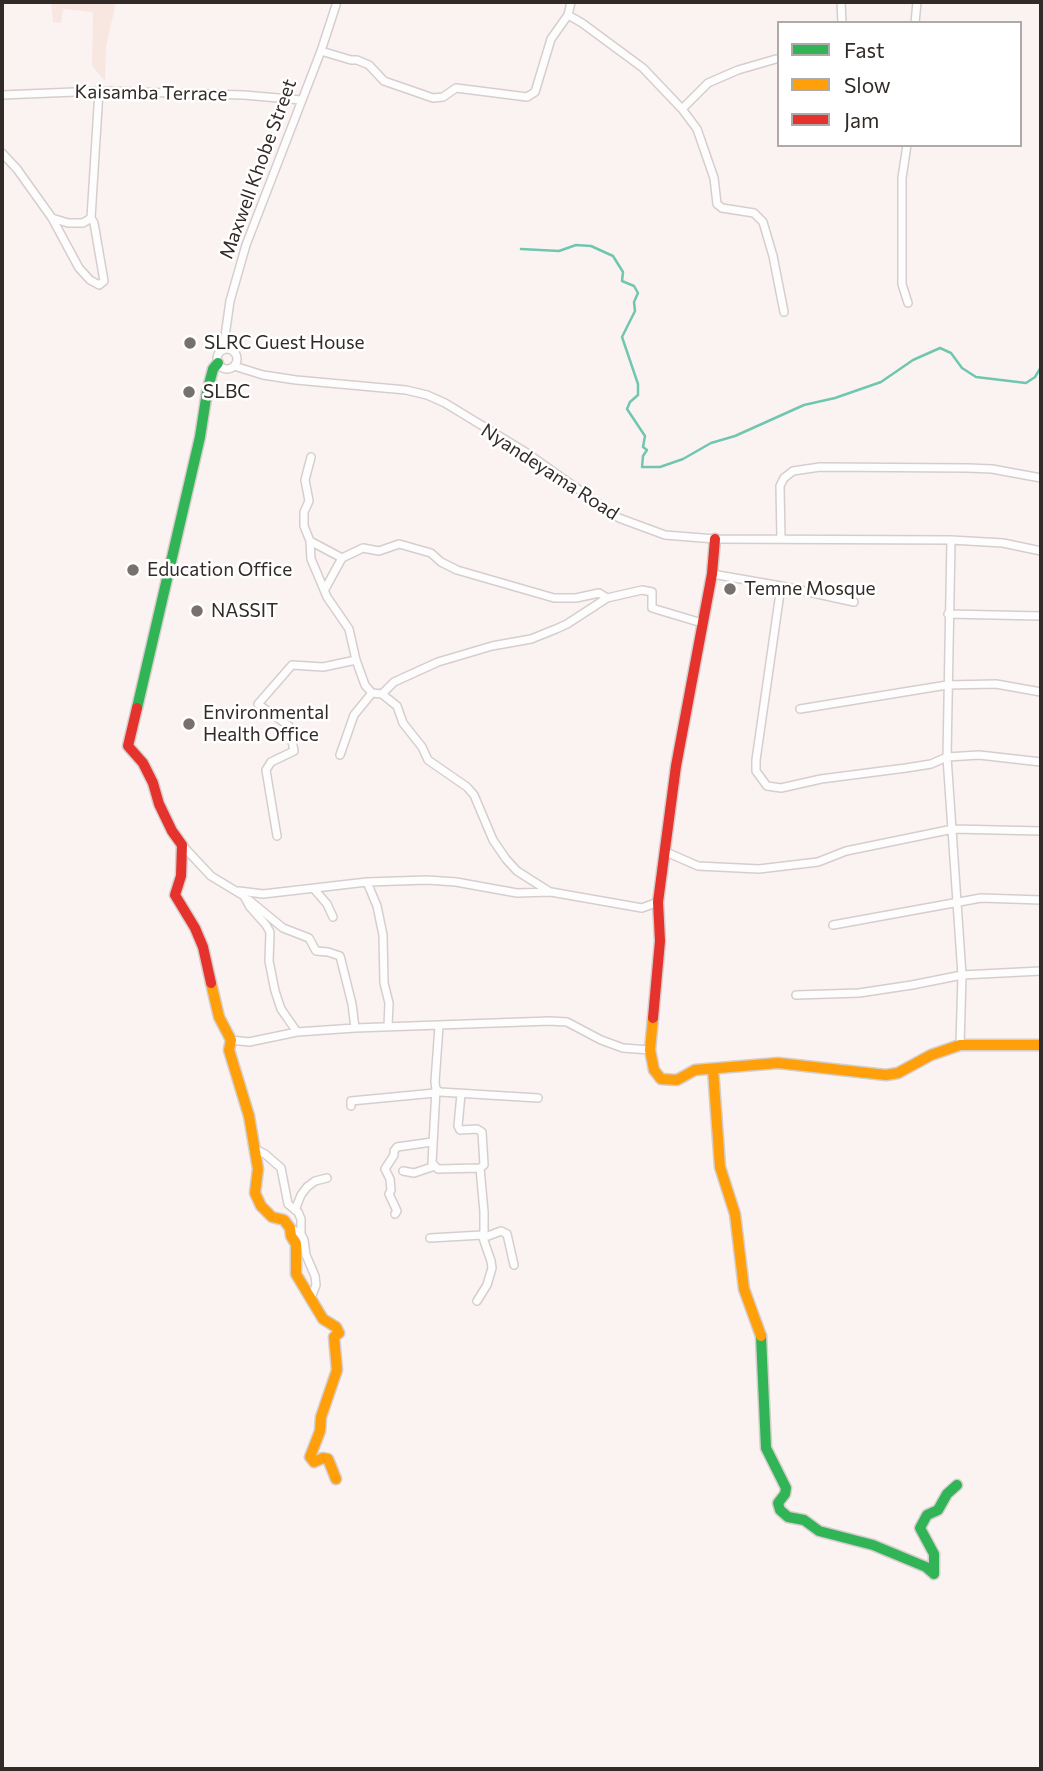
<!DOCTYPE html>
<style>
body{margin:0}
#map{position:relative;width:1043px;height:1771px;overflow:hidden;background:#fbf3f1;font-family:Commissioner,sans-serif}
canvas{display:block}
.frame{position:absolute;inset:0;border:4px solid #322a27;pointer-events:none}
.legend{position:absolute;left:777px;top:21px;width:245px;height:126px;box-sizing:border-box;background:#fff;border:2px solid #adaaa9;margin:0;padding:9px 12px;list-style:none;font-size:21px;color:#322a27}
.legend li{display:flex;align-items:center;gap:14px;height:35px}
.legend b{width:35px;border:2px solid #adaaa9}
</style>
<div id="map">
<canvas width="1043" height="1771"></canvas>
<div class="frame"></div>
<ul class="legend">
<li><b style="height:9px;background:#30b455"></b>Fast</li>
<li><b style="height:9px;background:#ff9f0a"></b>Slow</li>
<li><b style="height:9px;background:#e5322d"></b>Jam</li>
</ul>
</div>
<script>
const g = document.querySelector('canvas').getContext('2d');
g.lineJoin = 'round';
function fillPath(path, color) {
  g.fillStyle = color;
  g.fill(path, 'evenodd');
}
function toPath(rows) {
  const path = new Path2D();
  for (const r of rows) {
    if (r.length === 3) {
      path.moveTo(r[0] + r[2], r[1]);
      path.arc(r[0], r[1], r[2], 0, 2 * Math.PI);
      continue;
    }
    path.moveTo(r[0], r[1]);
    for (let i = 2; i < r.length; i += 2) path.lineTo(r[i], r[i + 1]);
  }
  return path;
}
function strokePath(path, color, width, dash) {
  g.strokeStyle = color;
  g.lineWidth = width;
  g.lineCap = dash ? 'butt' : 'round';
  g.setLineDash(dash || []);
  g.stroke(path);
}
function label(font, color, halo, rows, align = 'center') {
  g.font = font + ' Commissioner,sans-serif';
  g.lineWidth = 5;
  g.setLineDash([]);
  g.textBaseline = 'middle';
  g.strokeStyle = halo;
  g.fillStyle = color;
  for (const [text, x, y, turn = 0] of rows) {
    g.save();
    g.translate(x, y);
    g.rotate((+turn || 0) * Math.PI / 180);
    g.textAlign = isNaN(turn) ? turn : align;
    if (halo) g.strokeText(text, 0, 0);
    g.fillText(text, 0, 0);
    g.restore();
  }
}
fillPath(toPath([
 [51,2,116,2,106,47,105,81,92,66,93,12,63,9,61,23,53,22]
]), '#f8e6e1');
strokePath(toPath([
 [521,249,559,251,576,245,591,246,613,256,623,272,622,281,634,286,638,293,634,302,635,311,622,337,638,384,638,395,630,402,627,409,645,436,643,447,647,450,643,456,642,467,660,467,683,459,711,443,735,436,804,405,835,398,881,382,913,360,940,348,951,353,962,368,976,377,1026,383,1035,377,1041,367]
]), '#70c6af', 2.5);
const street = toPath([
 [571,2,568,15,582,23,643,68,682,109,697,129,714,178,717,204,722,208,754,213,763,222,773,256,784,312],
 [841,2,842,23],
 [915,23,917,2],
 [321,51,351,60,357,60,369,65,384,81,433,98,443,97,456,88,527,97,535,92,551,39,568,15],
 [2,95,99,91,244,95,301,100],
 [682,109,708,83,738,70,776,59],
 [907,145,902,178,902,284,908,303],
 [2,153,17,169,52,218,79,268,90,280,99,285,104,281,94,223,91,218],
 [52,218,68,223,83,223,91,218,99,91],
 [227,359,10],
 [223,350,230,301,246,245,321,51,337,2],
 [234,366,263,375,296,380,406,390,427,395,445,403,527,453,619,518,665,535,715,539,951,540,1003,543,1041,551],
 [311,457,305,480,309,501,304,512,304,526,310,541,311,559,317,573,327,597,349,629,356,660],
 [781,539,780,486,784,478,793,471,820,467,968,468,992,469,1041,478],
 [951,540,947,757,962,975,960,1045],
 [310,541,342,558,325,589],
 [342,558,363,548,379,551,399,544,431,553,441,562,457,570,554,598,576,598,599,593,607,598],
 [712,574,781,586,854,602],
 [781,586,756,760,756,771,767,786,781,788,821,779,906,768,931,764,947,757,979,755,1041,762],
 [948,614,1041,616],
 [382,694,397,706,403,723,422,747,428,760,467,787,474,795,493,840,506,859,517,871,550,892],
 [800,709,947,685,996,684,1041,692],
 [340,755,354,715,372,693,382,694,394,682,438,662,492,646,531,639,556,629,567,624,607,598,642,590,652,592,652,608,702,623],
 [277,836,266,770,271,762,294,751,289,726,258,704,292,665,323,667,356,660,365,685,372,693],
 [182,845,211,876,244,896,250,907,266,925,270,932,269,961,275,991,281,1009,297,1032],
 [666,852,698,866,759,869,818,862,846,851,953,829,1041,831],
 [314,889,327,904,333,917],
 [239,891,263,894,367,882],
 [249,900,283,928,309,938,316,951,328,952,340,956,352,1004,355,1028],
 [833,925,981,898,1041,900],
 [796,995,859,993,912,985,962,975,1041,971],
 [439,1026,435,1082,436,1089,440,1092,538,1098],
 [388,1027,389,1003,384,983,383,935,377,906,367,882,427,880,456,882,517,893,551,892,642,908,658,902],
 [231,1040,249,1042,297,1032,355,1028,550,1021,567,1022,601,1040,623,1048,650,1050],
 [436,1089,432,1163,438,1169,480,1168,484,1165,482,1132,477,1129,460,1130,458,1126,461,1094],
 [351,1106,351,1101,435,1093],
 [255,1149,265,1154,281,1168,288,1204,298,1212,301,1219,301,1234],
 [403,1171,414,1173,435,1166],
 [295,1210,301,1195,307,1187,315,1181,327,1178],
 [395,1214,397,1211,389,1194,391,1190,390,1179,385,1169,394,1155,394,1151,397,1147,432,1142],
 [290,1228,301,1234,304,1240,306,1255,315,1276,316,1285,311,1298],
 [430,1238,482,1235,484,1232,484,1212,480,1168],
 [477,1301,487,1285,492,1268,491,1261,482,1235,488,1236,501,1231,507,1234,514,1265]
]);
const fast = toPath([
 [137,708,200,437,207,392,213,369,218,363],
 [761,1336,766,1448,786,1488,785,1494,778,1503,780,1510,788,1517,804,1520,819,1531,873,1545,926,1567,934,1574,934,1554,920,1528,927,1515,938,1510,947,1494,957,1485]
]);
const slow = toPath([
 [211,983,219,1017,231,1040,229,1050,249,1116,258,1169,255,1193,261,1206,272,1217,284,1220,290,1228,291,1236,296,1244,296,1274,323,1319,336,1327,339,1333,334,1337,337,1370,321,1417,320,1431,310,1457,314,1462,323,1458,328,1459,336,1479],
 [653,1018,650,1050,654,1070,661,1079,677,1080,695,1070,778,1063,886,1075,898,1073,931,1055,960,1045,1041,1045],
 [713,1069,720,1167,735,1214,744,1289,761,1336]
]);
const jam = toPath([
 [137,708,128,746,143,763,153,783,159,804,172,831,182,845,181,876,175,895,195,928,203,947,211,983],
 [653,1018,660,941,658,902,676,766,712,574,715,539]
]);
strokePath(street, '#d6cecc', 10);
strokePath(fast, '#d6cecc', 13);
strokePath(slow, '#d6cecc', 13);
strokePath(jam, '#d6cecc', 13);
strokePath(street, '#fefdfd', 7);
strokePath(fast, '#30b455', 10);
strokePath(slow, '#ff9f0a', 10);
strokePath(jam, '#e5322d', 10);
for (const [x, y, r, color] of [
 [190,343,7,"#78706e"],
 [189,392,7,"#78706e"],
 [133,570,7,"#78706e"],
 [730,589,7,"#78706e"],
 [197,611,7,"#78706e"],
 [189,724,7,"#78706e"]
]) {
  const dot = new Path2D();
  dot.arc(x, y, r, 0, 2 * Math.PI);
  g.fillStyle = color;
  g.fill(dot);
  strokePath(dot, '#fff', 2.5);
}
label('19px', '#322a27', '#fff', [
 ["Kaisamba Terrace",151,93,1],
 ["Maxwell Khobe Street",258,169,-70],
 ["Nyandeyama Road",550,472,33]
]);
label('19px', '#322a27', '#fff', [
 ["SLRC Guest House",204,343],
 ["SLBC",203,392],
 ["Education Office",147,570],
 ["Temne Mosque",744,589],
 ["NASSIT",211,611],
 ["Environmental",203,713],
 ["Health Office",203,735]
], 'left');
</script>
